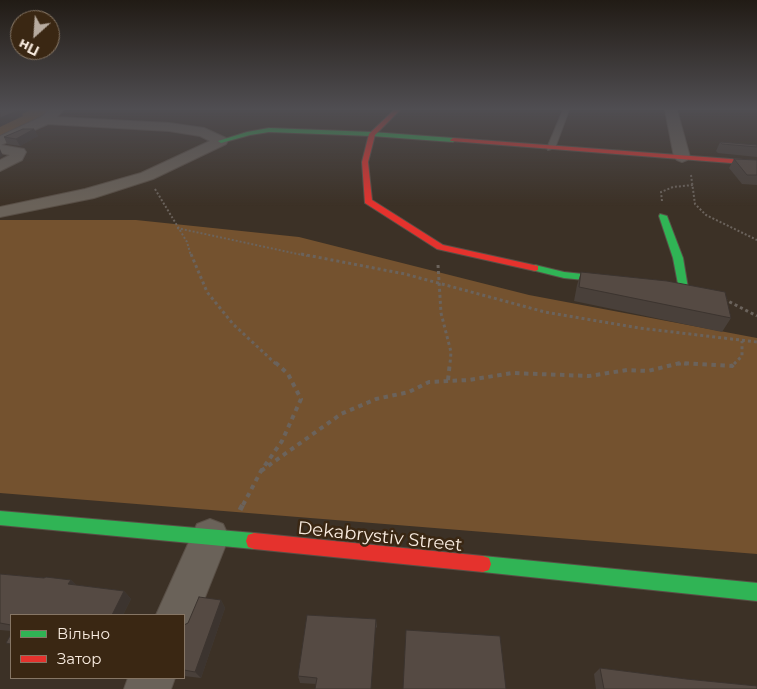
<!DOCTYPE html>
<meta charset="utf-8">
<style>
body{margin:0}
#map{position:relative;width:757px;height:689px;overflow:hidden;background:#3c3126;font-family:Montserrat,sans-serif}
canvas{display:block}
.legend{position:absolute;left:10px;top:614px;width:175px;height:65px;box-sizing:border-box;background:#3a2713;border:1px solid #867665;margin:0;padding:6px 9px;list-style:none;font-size:15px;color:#f9ece0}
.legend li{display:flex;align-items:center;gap:10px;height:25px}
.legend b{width:25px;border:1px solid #867665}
.north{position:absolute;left:10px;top:10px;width:50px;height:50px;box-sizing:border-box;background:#3a2713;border:1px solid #867665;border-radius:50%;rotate:206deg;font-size:14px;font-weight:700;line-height:20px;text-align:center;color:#f9ece0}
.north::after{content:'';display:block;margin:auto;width:18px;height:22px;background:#b7ab9f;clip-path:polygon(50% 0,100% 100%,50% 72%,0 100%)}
</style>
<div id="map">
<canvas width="757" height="689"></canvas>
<ul class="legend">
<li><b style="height:6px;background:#30b455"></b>Вільно</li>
<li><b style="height:6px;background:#e5322d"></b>Затор</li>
</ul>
<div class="north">Пн</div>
</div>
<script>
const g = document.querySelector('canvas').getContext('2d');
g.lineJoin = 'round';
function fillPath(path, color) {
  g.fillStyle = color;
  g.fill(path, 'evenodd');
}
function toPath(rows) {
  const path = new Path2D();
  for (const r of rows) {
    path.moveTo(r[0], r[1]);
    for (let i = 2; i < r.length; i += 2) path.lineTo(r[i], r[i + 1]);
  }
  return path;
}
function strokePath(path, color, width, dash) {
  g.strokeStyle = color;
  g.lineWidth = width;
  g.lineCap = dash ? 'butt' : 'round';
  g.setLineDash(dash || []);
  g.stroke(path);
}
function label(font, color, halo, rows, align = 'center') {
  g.font = font + ' Montserrat,sans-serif';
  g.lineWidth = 5;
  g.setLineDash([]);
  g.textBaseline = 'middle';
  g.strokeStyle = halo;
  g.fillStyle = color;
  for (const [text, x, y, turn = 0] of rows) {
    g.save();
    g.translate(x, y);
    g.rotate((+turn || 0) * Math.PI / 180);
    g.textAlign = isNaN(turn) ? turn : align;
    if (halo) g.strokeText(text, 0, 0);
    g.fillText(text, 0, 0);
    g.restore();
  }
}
fillPath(toPath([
 [0,110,53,110,0,142],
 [0,220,136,220,299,237,529,295,757,338,757,554,0,493]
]), '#74522f');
const lane = toPath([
 [563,110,569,110,555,148,548,150,547,148,563,110]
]);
const street = toPath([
 [50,110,63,110,57,117,169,123,204,128,226,138,228,141,226,144,153,179,94,198,0,217,0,207,85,189,141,173,210,141,200,136,169,131,48,124,1,145,24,149,26,152,22,160,0,171,0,160,10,155,0,153,0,136,41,117,50,110],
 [665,110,677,110,690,157,687,160,682,162,677,160,674,157,665,110],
 [210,519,223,524,229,537,192,630,184,633,184,615,156,615,197,524,210,519],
 [128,678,175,678,171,689,124,689,128,678]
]);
const fast = toPath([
 [269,128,372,132,453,138,456,140,453,142,372,136,269,132,250,135,221,143,218,141,247,132,269,128],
 [660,214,667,216,683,258,688,288,686,290,564,278,532,270,530,268,535,265,564,272,678,284,673,258,659,216,660,214],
 [0,511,254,533,260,535,262,541,260,547,254,549,0,525,0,511],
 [483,556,757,583,757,601,483,572,477,570,475,564,477,558,483,556]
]);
const jam = toPath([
 [394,110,400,110,375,135,368,162,372,200,443,245,538,266,538,270,535,271,437,249,365,203,362,162,369,134,394,110],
 [453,138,757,161,757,165,451,141,450,140,453,138],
 [254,533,483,556,489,558,491,564,489,570,483,572,254,549,248,547,246,541,248,535,254,533]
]);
strokePath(lane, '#594f46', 2);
strokePath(street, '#594f46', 2);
strokePath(fast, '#594f46', 2);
strokePath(jam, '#594f46', 2);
strokePath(toPath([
 [691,175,695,204,706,215,757,240],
 [155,189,187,242,191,256],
 [662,201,661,192,673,187,693,185],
 [177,228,307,256]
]), '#6b635c', 2, [2, 2]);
strokePath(toPath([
 [191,254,207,292,233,324,276,364],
 [301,254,405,274,545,312,639,328,757,342],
 [438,265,441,313,451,352,450,364],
 [724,299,757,316],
 [678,364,689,364],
 [734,364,742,356,742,341]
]), '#6b635c', 3, [3, 3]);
strokePath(toPath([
 [448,380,450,362],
 [261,471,341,414,376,399,409,392,429,382,469,380,512,373,589,376,627,370,648,371,680,363,732,366,736,362],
 [243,505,261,471,282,441,301,399,288,374,275,362]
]), '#6b635c', 4, [4.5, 4.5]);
strokePath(toPath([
 [240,510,243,504]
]), '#6b635c', 5, [5.5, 5.5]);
fillPath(lane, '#6a6259');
fillPath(street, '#6a6259');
fillPath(fast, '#30b455');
fillPath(jam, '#e5322d');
fillPath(toPath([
 [34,129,38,136,20,146,7,144,4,137],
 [720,142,757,145,757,157,718,153,716,151],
 [734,159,757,160,757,185,742,184,729,168],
 [581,272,731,318,722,332,574,301,577,285],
 [0,574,44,578,71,580,76,585,124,591,131,599,123,615,11,615,11,631,0,630],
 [221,600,225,608,201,678,184,676,184,625,188,623],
 [376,619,377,627,316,684,300,683,298,676],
 [600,668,686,679,757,689,596,689,594,674]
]), '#49403a');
fillPath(toPath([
 [16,110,30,110,22,114,23,116,0,127,0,118],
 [34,129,38,136,20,146,16,139],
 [0,149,3,156,0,157],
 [71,580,79,588,68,584],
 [124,591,131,599,123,615,112,615],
 [221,600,225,608,201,678,195,672]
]), '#3c342f');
const building = toPath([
 [0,110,19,110,0,118,0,110],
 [23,129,34,129,16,139,4,137,23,129],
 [720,142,757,145,757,147,722,144,720,142],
 [734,159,757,160,757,175,747,175,734,159],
 [581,272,667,281,725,292,731,318,579,287,581,272],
 [0,574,44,578,46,577,71,580,68,584,124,591,112,615,11,615,11,625,0,623,0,574],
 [199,597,221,600,195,672,184,670,184,625,188,623,199,597],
 [307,615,376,619,371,689,315,689,317,678,298,676,307,615],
 [406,630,500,636,506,689,403,689,406,630],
 [11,634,11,644,6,643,11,634],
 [600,668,686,679,757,686,757,689,604,689,600,668]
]);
fillPath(building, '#554a43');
strokePath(building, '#3c342f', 1);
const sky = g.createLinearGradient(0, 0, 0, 206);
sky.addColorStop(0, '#211b15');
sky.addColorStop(0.53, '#504e52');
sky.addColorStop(1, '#504e5200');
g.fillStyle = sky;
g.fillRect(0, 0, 757, 206);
label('18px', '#f9ece0', '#3a2713', [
 ["Dekabrystiv Street",380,537,6]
]);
</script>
